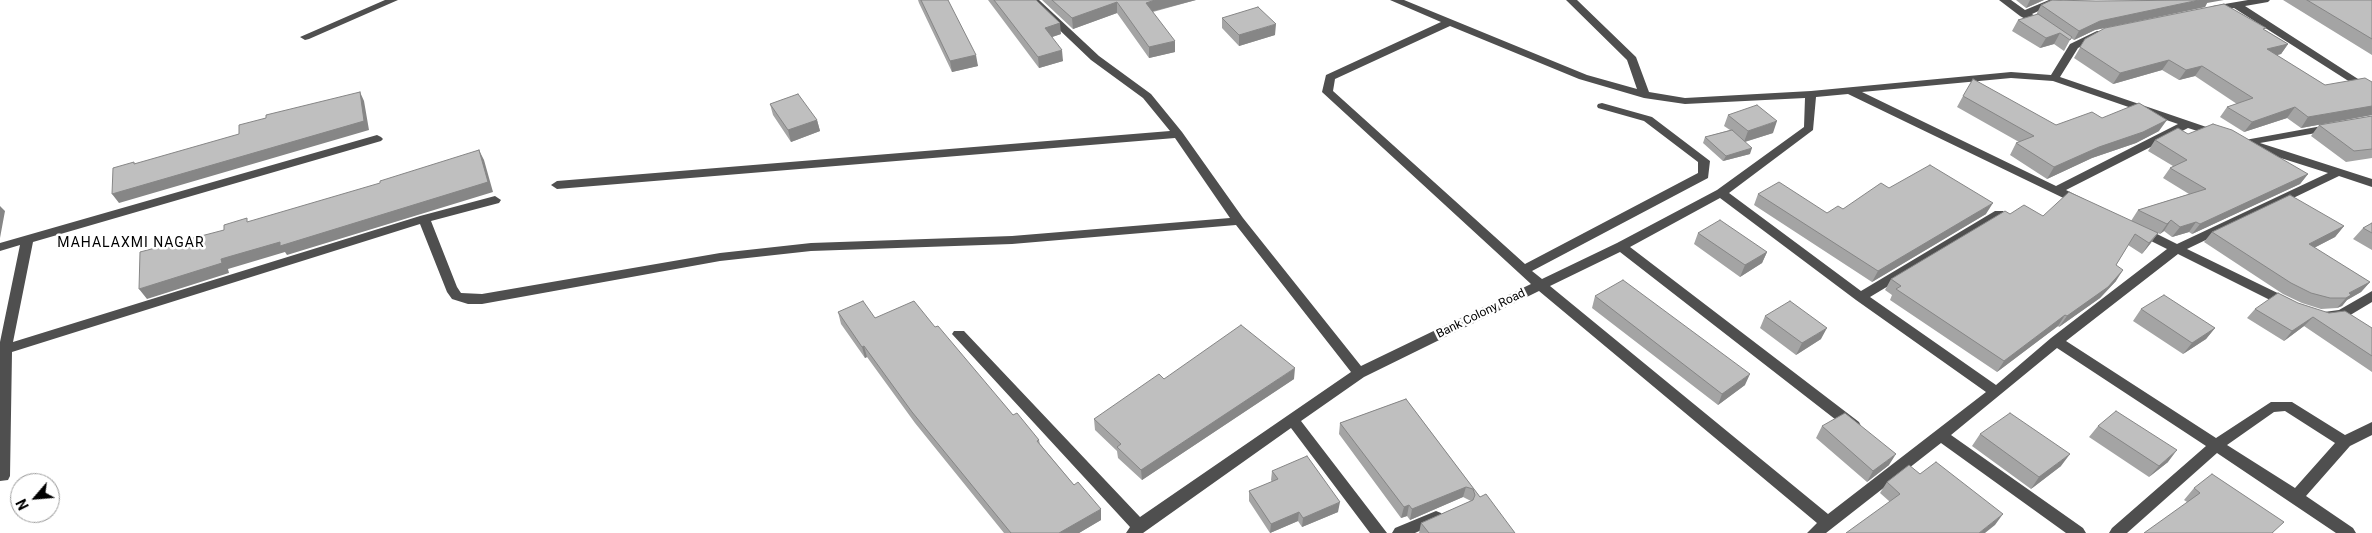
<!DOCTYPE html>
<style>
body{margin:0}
#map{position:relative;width:2372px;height:533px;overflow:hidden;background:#fff;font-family:Roboto,sans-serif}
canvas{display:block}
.north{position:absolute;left:10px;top:473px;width:50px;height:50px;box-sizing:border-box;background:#fff;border:1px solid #999;border-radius:50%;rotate:243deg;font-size:14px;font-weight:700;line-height:20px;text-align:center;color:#000}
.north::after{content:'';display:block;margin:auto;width:18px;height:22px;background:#000;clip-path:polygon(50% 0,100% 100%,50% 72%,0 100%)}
</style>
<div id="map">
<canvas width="2372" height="533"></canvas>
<div class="north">N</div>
</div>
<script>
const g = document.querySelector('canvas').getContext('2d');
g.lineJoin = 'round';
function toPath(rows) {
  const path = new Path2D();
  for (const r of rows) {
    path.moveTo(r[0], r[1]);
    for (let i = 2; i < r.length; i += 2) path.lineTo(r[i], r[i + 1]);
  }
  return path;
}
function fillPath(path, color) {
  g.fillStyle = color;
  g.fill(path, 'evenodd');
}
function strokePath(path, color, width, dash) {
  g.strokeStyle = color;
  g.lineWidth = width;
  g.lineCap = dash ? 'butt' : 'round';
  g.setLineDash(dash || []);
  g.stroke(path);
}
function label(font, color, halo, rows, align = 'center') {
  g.font = font + ' Roboto,sans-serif';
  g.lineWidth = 5;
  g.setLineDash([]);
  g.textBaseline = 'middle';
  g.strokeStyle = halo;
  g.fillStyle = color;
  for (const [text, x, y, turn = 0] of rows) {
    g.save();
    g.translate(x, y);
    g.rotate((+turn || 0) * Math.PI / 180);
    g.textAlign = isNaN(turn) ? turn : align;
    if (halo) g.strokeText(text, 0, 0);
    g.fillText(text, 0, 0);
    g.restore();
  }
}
fillPath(toPath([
 [385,0,398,0,309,39,305,40,300,37,385,0],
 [1028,0,1039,0,1099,56,1151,94,1182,132,1243,218,1361,366,1531,284,1322,92,1326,75,1441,22,1390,0,1404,0,1587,75,1637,89,1627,60,1566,0,1577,0,1636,57,1649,92,1685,98,1811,91,2011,72,2051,75,2070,44,2097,31,2105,31,2105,35,2078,48,2060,77,2221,132,2223,134,2221,136,2213,136,2188,128,2066,190,2084,199,2086,202,2080,206,1848,94,1816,97,1813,130,1729,193,1861,291,1995,211,2003,211,2005,214,2003,217,1870,297,1996,385,2051,338,2167,249,2137,234,2135,231,2137,228,2145,228,2177,244,2328,173,2246,147,2243,142,2245,140,2333,124,2337,125,2339,127,2337,129,2333,130,2260,143,2372,179,2372,187,2339,176,2187,249,2292,300,2293,303,2292,306,2282,306,2178,254,2066,341,2216,438,2271,402,2292,402,2345,435,2372,422,2372,435,2350,446,2306,496,2353,528,2356,533,2336,533,2217,453,2127,533,2109,533,2112,528,2206,446,2057,348,1951,435,2083,528,2086,533,2066,533,1941,443,1826,533,1807,533,1817,523,1539,291,1364,377,1301,421,1387,533,1370,533,1291,428,1143,533,1126,533,1130,527,952,334,954,331,964,331,1140,517,1351,372,1236,225,1012,244,811,251,720,261,482,304,468,304,452,299,447,292,420,224,12,352,10,476,8,480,0,481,0,342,20,245,0,251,0,243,377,135,381,137,383,139,381,141,33,242,13,342,420,216,495,196,501,200,499,203,431,221,457,287,461,293,482,294,720,253,811,243,1012,236,1230,218,1175,138,557,189,551,185,557,181,1170,131,1143,98,1091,60,1028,0],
 [1450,26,1579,79,1644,98,1685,104,1805,98,1804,127,1717,190,1617,243,1542,279,1532,271,1708,178,1710,161,1652,117,1602,103,1598,104,1597,106,1598,108,1644,121,1698,162,1698,173,1525,264,1333,91,1335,79,1450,26],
 [2011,78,2053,81,2178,124,2056,186,1862,92,2011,78],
 [1720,198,1856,300,1986,392,1828,514,1550,286,1620,252,1849,430,1854,432,1859,430,1861,426,1859,422,1630,247,1720,198],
 [2285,411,2335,443,2295,488,2227,445,2274,412,2285,411],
 [1999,0,2011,0,2025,10,2049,0,2063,0,2032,14,2047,24,2048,26,2043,29,2020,16,1999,0],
 [2248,0,2270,0,2268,2,2245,6,2372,88,2372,96,2234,8,2213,12,2208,9,2213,6,2248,0],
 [2372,291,2372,302,2347,317,2329,320,2324,318,2323,315,2324,312,2339,310,2372,291],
 [1436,511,1441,513,1443,517,1441,521,1415,533,1392,533,1395,528,1436,511]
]), '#4f4f4f');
fillPath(toPath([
 [918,0,948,0,978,66,952,72,919,3],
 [988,0,1036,0,1061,34,1052,37,1063,61,1039,68],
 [1042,0,1196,0,1153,12,1175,52,1149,58,1117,13,1073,29],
 [2016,0,2044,0,2026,8],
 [2283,0,2372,0,2372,55],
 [2096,1,2207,3,2205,7,2095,30,2074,40,2071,38,2064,51,2054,44,2040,48,2012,31,2018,20,2036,15,2041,5],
 [1222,18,1275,35,1239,46,1222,28],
 [2265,30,2288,44,2281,54,2276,55,2325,85,2372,82,2372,115,2301,128,2287,118,2244,132,2220,117,2227,107,2237,104,2195,76,2179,80,2162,70,2113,84,2074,58,2085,39],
 [1963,96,2056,125,2102,118,2159,131,2136,143,2092,158,2047,179,2010,155,2016,143,2019,142,1957,107],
 [770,104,817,120,820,131,791,142,773,115],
 [1728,115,1773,133,1745,142,1750,154,1723,161,1703,143,1705,137,1730,130,1724,126],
 [2372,116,2372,158,2346,162,2311,136,2319,125],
 [2188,134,2308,174,2300,184,2192,234,2189,232,2172,237,2164,231,2160,234,2131,221,2138,210,2189,194,2163,178,2170,168,2173,166,2148,151,2155,140],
 [1889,188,1986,214,1872,282,1754,205,1758,194,1827,213,1843,209],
 [2010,214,2043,216,2158,233,2150,244,2142,254,2128,245,2116,265,2116,281,2100,298,2059,327,2058,326,1997,372,1890,300,1892,295,1885,290,1891,279],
 [2372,223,2372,250,2353,239,2363,228],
 [2344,226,2335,237,2314,248,2370,282,2361,292,2347,300,2342,306,2337,308,2321,309,2302,303,2283,294,2204,242,2212,232],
 [1698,233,1767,252,1762,263,1740,277,1694,244],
 [1595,296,1745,385,1718,405,1592,308],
 [2298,303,2372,328,2372,372,2304,326,2284,341,2247,318,2255,309],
 [2141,309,2215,328,2206,339,2183,354,2133,321],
 [838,312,935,327,1013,415,1039,440,1040,444,1074,485,1101,520,1079,533,1004,533,915,423,867,357,865,358,841,324],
 [1765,316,1821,339,1796,355,1760,328],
 [1164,379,1294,379,1142,480,1118,458,1117,451,1095,430,1094,419],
 [1406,399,1480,497,1515,533,1419,533,1421,523,1471,501,1463,497,1410,520,1407,516,1401,518,1339,434,1340,423],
 [1822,426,1889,465,1867,482,1816,438],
 [2098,426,2168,462,2149,477,2089,437],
 [1980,434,2061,466,2031,489,1972,446],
 [1272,471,1338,512,1302,527,1298,521,1270,533,1249,501,1249,491,1272,482,1271,480],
 [1887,482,1995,525,1889,501,1880,493],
 [2194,488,2274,533,2187,502,2184,500]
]), '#a4a4a4');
fillPath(toPath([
 [1155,0,1196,0,1146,13,1146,3],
 [2030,0,2044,0,2026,8],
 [2199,0,2224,0,2207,3,2205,7,2095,30,2074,40,2079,31,2100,21],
 [1117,2,1117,13,1073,29,1072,18],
 [1060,23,1061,34,1046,39,1045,28],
 [1276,24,1275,35,1239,46,1239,35],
 [2060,33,2054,44,2040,48,2046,38],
 [1175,41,1175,52,1149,58,1149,47],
 [2288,44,2281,54,2259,60,2267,49],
 [1062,50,1063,61,1039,68,1038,57],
 [976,55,978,66,952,72,950,61],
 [2169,60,2162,70,2113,84,2120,73],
 [2202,66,2195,76,2179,80,2186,70],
 [360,92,364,101,369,130,119,203,112,194],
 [2372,106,2372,115,2301,128,2308,117],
 [2295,107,2287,118,2244,132,2252,122],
 [817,120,820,131,791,142,788,130],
 [2167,120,2159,131,2136,143,2092,158,2047,179,2054,167,2099,147],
 [1777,121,1773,133,1744,142,1748,131],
 [1752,148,1750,154,1723,161,1726,156],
 [479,150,484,160,493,192,287,255,285,252,228,269,229,273,147,299,139,289,221,259],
 [2308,174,2300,184,2192,234,2200,224],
 [1993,203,1986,214,1872,282,1878,271],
 [0,206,5,211,0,238],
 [2171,220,2164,231,2160,234,2167,224],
 [2196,222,2189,232,2172,237,2180,227],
 [2344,226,2335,237,2300,255,2309,244],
 [2158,233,2150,244,2142,254,2149,243],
 [1767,252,1762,263,1740,277,1745,265],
 [2123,270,2116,281,2100,298,2059,327,2067,316],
 [2370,282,2361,292,2347,300,2342,306,2337,308,2346,298,2349,293],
 [2065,315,2058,326,1997,372,2004,361],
 [2313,317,2304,326,2284,341,2292,331],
 [1827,328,1821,339,1796,355,1802,343],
 [2215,328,2206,339,2183,354,2192,343],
 [864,346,867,357,865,358,862,347],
 [1295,368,1294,379,1142,480,1141,470],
 [1750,374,1745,385,1718,405,1722,394],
 [2177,450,2168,462,2149,477,2159,466],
 [1896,454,1889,465,1867,482,1873,471],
 [2070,454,2061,466,2031,489,2039,477],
 [1466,487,1463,497,1410,520,1412,509],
 [1340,502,1338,512,1302,527,1303,518],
 [1409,505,1407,516,1401,518,1404,507],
 [1101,509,1101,520,1079,533,1059,533],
 [1299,512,1298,521,1270,533,1271,524],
 [2003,514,1995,525,1985,533,1979,533]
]), '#868686');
const building = toPath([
 [921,0,948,0,976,55,950,61,921,0],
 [994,0,1036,0,1060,23,1045,28,1062,50,1038,57,994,0],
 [1052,0,1155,0,1146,3,1175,41,1149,47,1117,2,1072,18,1052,0],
 [2052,0,2096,1,2199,0,2100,21,2079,31,2041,5,2052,0],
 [2307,0,2372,0,2372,39,2307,0],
 [2224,4,2266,28,2263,29,2288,44,2267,49,2325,85,2365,78,2372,82,2372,106,2308,117,2295,107,2252,122,2227,107,2253,98,2202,66,2186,70,2169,60,2120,73,2080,47,2085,39,2105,28,2224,4],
 [1258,7,1276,24,1239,35,1222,18,1258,7],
 [2038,14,2072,37,2070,40,2060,33,2046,38,2018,20,2038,14],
 [1973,79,2056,125,2092,112,2102,118,2139,103,2167,120,2143,132,2099,147,2054,167,2016,143,2034,136,1963,96,1973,79],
 [360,92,364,121,112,194,113,168,134,162,134,164,239,134,239,125,266,118,266,115,360,92],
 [798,94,817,120,788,130,770,104,798,94],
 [1757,105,1777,121,1748,131,1728,115,1757,105],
 [2372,116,2372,149,2354,151,2319,125,2372,116],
 [2213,124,2232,130,2308,174,2200,224,2196,222,2180,227,2171,220,2167,224,2138,210,2206,189,2170,168,2187,160,2155,140,2178,128,2188,134,2213,124],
 [1732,130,1752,148,1726,156,1705,137,1732,130],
 [479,150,488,182,280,246,280,242,221,259,222,263,139,289,140,252,224,230,224,225,247,218,247,222,380,183,380,181,479,150],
 [1930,165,1993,203,1878,271,1758,194,1779,182,1827,213,1838,206,1843,209,1881,183,1889,188,1930,165],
 [2069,192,2158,233,2149,243,2135,234,2116,265,2123,270,2108,287,2067,316,2065,315,2004,361,1896,289,1901,286,1891,279,2005,211,2010,214,2024,205,2043,216,2069,192],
 [2290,195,2344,226,2309,244,2370,282,2349,293,2351,295,2346,298,2330,298,2311,293,2291,283,2212,232,2290,195],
 [1720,220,1767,252,1745,265,1698,233,1720,220],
 [2372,223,2372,233,2363,228,2372,223],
 [1623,280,1750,374,1722,394,1595,296,1623,280],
 [2278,293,2298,303,2329,313,2345,311,2372,328,2372,356,2313,317,2292,331,2255,309,2278,293],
 [2164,295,2215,328,2192,343,2141,309,2164,295],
 [863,301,875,318,914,301,935,327,938,326,1013,415,1017,413,1039,440,1037,441,1074,485,1078,482,1101,509,1059,533,1011,533,912,412,864,346,862,347,838,312,863,301],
 [1790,301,1827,328,1802,343,1765,316,1790,301],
 [1241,325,1295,368,1141,470,1117,447,1121,444,1094,419,1159,374,1164,379,1241,325],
 [1406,399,1480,497,1486,494,1515,533,1429,533,1421,523,1473,500,1475,495,1473,489,1466,487,1412,509,1409,505,1404,507,1340,423,1406,399],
 [2116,411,2177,450,2159,466,2098,426,2116,411],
 [1845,413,1896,454,1873,471,1822,426,1845,413],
 [2010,413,2070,454,2039,477,1980,434,2010,413],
 [1307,456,1340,502,1303,518,1299,512,1271,524,1249,491,1278,479,1272,471,1307,456],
 [1936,462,2003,514,1979,533,1846,533,1900,494,1887,482,1909,465,1920,474,1936,462],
 [2212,474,2284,522,2272,533,2144,533,2200,493,2194,488,2212,474]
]);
fillPath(building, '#bfbfbf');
strokePath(building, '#868686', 1);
label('12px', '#000', '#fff', [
 ["Bank Colony Road",1481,314,-26]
]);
g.letterSpacing = '1px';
label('14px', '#000', '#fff', [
 ["MAHALAXMI NAGAR",131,243]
]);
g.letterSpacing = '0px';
</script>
